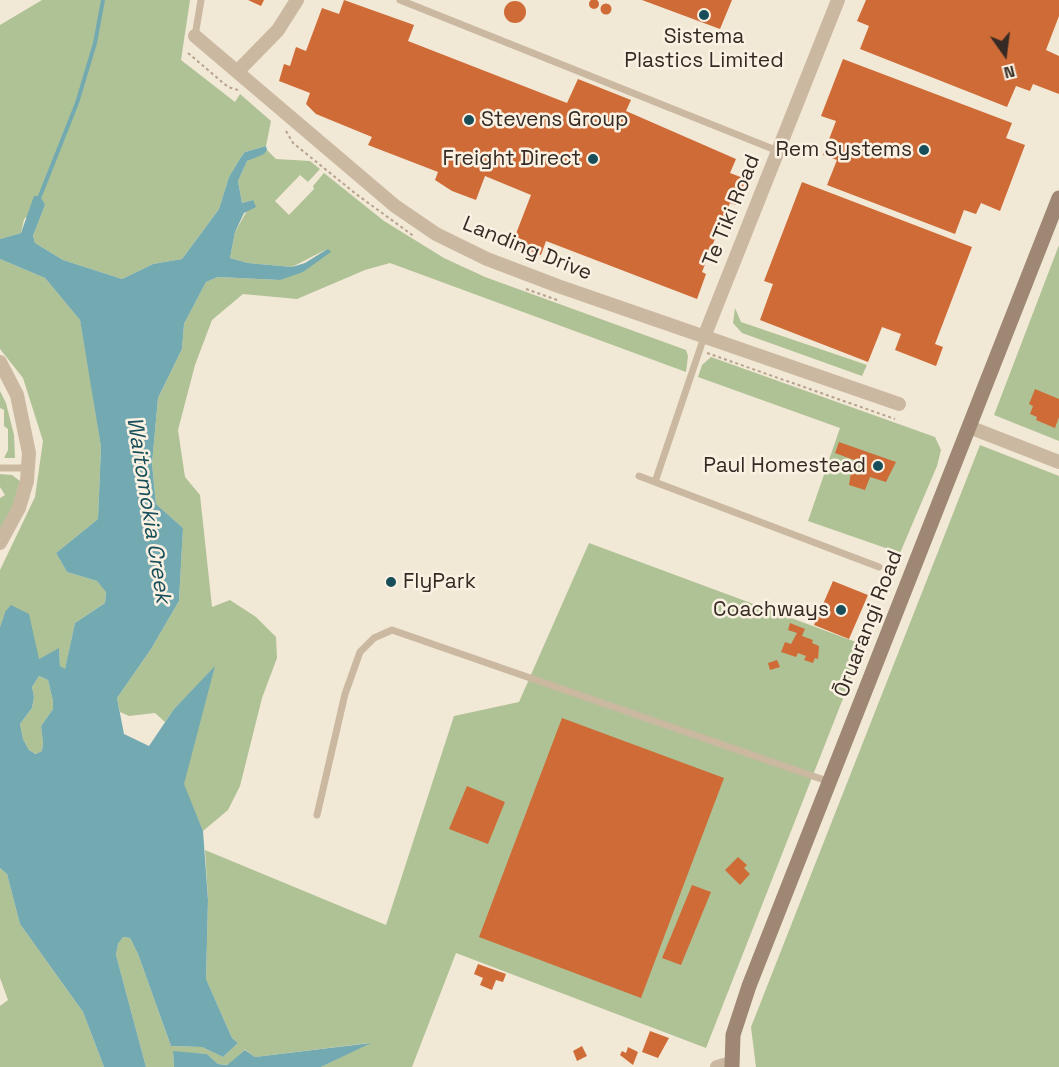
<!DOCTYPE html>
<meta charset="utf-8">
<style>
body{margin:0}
#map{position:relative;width:1059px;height:1067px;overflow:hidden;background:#f2e8d6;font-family:"Space Grotesk",sans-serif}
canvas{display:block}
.north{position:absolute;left:975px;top:24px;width:60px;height:60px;-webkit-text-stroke:4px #faf1e2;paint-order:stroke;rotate:166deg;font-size:16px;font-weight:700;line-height:24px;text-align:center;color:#352b24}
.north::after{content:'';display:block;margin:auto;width:21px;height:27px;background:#352b24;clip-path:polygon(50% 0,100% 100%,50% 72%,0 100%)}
</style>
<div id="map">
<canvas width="1059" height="1067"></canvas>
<div class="north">N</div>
</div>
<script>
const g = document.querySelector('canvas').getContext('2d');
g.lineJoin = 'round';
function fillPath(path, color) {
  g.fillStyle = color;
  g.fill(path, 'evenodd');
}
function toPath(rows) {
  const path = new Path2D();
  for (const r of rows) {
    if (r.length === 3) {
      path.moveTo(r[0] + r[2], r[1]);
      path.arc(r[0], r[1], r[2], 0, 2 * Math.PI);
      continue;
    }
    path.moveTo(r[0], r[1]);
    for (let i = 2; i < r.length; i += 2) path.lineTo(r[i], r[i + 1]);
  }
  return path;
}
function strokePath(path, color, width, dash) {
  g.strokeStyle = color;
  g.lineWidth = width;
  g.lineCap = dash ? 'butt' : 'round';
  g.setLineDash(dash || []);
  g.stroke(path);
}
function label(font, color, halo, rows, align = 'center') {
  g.font = font + ' "Space Grotesk",sans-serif';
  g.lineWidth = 5;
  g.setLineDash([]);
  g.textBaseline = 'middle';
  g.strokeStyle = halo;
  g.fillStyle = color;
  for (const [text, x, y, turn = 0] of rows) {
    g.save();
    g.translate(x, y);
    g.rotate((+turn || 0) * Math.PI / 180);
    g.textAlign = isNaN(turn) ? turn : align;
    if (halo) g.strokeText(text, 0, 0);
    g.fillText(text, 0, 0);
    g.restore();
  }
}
fillPath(toPath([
 [42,0,190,0,181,60,235,102,240,94,271,121,266,146,245,152,241,157,229,177,219,209,182,259,153,264,122,279,63,260,35,243,33,236,45,205,24,219,21,233,0,239,0,25],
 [267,150,276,159,310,161,320,169,308,182,300,175,275,201,289,215,314,189,313,186,324,173,384,221,444,258,485,277,686,350,688,356,686,372,390,263,365,270,297,299,243,294,212,320,195,365,178,430,185,477,200,495,212,607,230,600,256,617,276,637,277,658,262,698,240,786,228,810,203,831,183,784,214,668,174,709,165,722,155,713,129,716,120,712,117,698,151,649,179,601,183,528,156,504,152,464,158,398,182,349,184,324,206,282,218,277,280,280,327,249,292,267,248,263,230,258,235,232,253,200,242,203,238,181,247,161],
 [1059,245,1059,441,994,415],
 [0,259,45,278,80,320,90,378,101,447,98,519,56,553,67,572,97,581,106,591,105,603,75,623,65,670,60,666,59,649,39,659,5,612,0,627,0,570,35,497,43,441,23,378,0,349],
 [735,308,741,322,867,365,862,376,742,333,733,323],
 [711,357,935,437,941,450,937,466,900,553,808,521,840,428,698,377,702,365],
 [0,391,6,403,14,435,15,458,4,458,8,450,8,429,4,426,4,410,0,408],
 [980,445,1059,476,1059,1067,756,1067,751,1027],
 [0,474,12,475,20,481,12,509,0,535,0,498,5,495,0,487],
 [589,543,864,645,706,1048,456,953,412,1067,321,1067,369,1043,255,1057,243,1048,245,1050,228,1065,218,1064,207,1054,173,1052,174,1067,146,1067,116,955,118,944,123,937,130,938,138,954,171,1046,202,1047,223,1057,238,1043,232,1038,206,979,208,900,205,850,386,925,454,716,519,702],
 [39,676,48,680,53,701,53,709,41,726,43,743,42,751,37,754,29,750,23,739,20,724,32,708,34,697,32,687],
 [0,868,7,874,20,924,83,1012,104,1067,0,1067,0,1006,8,1000,0,978]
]), '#afc295');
fillPath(toPath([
 [266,146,267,150,264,154,247,161,238,181,242,203,253,200,256,207,244,213,235,232,230,258,248,263,292,267,305,263,328,249,331,252,303,272,280,280,218,277,206,282,184,324,182,349,158,398,152,464,156,504,183,528,179,601,151,649,117,698,124,734,149,746,174,709,215,666,184,784,203,831,208,900,206,979,232,1038,238,1043,223,1057,202,1047,171,1046,138,954,130,938,123,937,118,944,116,955,146,1067,104,1067,83,1012,20,924,7,874,0,868,0,627,5,612,11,605,29,614,39,659,59,648,60,666,65,669,75,623,105,603,106,592,97,581,67,572,56,553,98,519,101,447,80,320,45,278,0,259,0,239,21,233,34,196,40,196,45,205,33,236,35,243,63,260,122,279,153,264,182,259,219,209,229,177,241,157,245,152],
 [39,676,48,680,53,701,53,709,41,726,43,743,42,751,36,754,29,750,23,739,20,724,32,708,34,697,32,687],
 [371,1043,321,1067,174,1067,173,1051,207,1054,218,1064,227,1065,245,1050,255,1057]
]), '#73a9b1');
strokePath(toPath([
 [40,196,77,103,95,43,103,0]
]), '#73a9b1', 4);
fillPath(toPath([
 [594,4,5],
 [248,0,264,0,261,6],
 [344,0,414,25,408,41,567,103,578,79,631,100,626,111,736,159,730,173,746,179,736,205,730,203,718,231,702,272,706,274,697,299,546,241,541,255,512,244,531,195,485,176,476,200,452,191,435,180,438,172,368,145,372,137,316,114,306,104,310,93,279,81,284,64,290,66,296,47,306,51,322,8,339,14],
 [642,0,732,0,720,29],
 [866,0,1059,0,1059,16,1046,50,1059,56,1059,94,1033,84,1030,91,1016,86,1007,107,860,49,869,26,857,21],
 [515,12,11],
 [606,9,5.5],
 [843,59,1012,123,1006,138,1025,145,1000,211,981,203,976,214,964,210,955,234,827,185,837,160,823,155,836,121,821,116],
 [802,182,972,247,935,344,943,347,936,366,895,350,901,334,882,327,868,362,760,320,773,284,764,281],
 [1035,389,1059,399,1059,417,1055,428,1036,420,1037,417,1030,414,1033,406,1029,404],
 [839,442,896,462,886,482,870,477,865,490,849,485,851,472,858,475,862,463,835,453],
 [833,581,868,595,849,639,814,625],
 [790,623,805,629,802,636,813,640,812,643,819,646,818,659,815,658,813,663,804,660,806,656,798,653,796,657,781,652,785,642,791,644,797,633,788,630],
 [777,660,780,667,770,670,768,663],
 [562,718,724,778,641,998,479,937],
 [467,786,505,802,488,844,449,829],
 [738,857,747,865,744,868,750,874,740,885,725,870],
 [692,885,711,892,681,965,662,958],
 [478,964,506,974,503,982,496,980,492,990,480,985,483,978,474,974],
 [650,1031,669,1038,658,1058,642,1052],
 [582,1046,587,1056,577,1061,573,1051],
 [628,1047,638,1052,633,1065,620,1055,622,1051,626,1053]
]), '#cf6b37');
strokePath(toPath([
 [188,53,228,87,238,90],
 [286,131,293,143,356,194,415,237],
 [526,289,560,301],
 [707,353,895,419]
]), '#b7a28b', 2, [3, 3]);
strokePath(toPath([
 [400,0,778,151],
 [195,36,201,0],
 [0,468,29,468],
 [639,476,879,567],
 [655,482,704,337],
 [317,815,345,694,360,652,374,638,392,630,830,782]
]), '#cbb8a1', 7);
strokePath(toPath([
 [195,36,395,206,436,234,487,259,558,286,899,404],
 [238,71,278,30,297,0],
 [704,337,838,0],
 [0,362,17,395,29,453,27,481,19,508,0,543],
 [969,427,1059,462],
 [717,1067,731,1063]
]), '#cbb8a1', 14);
strokePath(toPath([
 [732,1067,733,1035,749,986,1059,198]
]), '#9e8773', 15);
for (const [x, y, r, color] of [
 [704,15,6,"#174e59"],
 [469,120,6,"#174e59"],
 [924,150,6,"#174e59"],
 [593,159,6,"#174e59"],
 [878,466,6,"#174e59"],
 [391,582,6,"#174e59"],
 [841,610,6,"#174e59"]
]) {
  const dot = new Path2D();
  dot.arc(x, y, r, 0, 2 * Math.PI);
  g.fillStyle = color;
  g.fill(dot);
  strokePath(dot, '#faf1e2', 2);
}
label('21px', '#352b24', '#faf1e2', [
 ["Sistema",704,37,"center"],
 ["Plastics Limited",704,61,"center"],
 ["Stevens Group",481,120,"left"],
 ["Rem Systems",912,150],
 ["Freight Direct",581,159],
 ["Paul Homestead",866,466],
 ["FlyPark",403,582,"left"],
 ["Coachways",829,610]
], 'right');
label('21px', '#352b24', '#faf1e2', [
 ["Te Tiki Road",732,211,-68],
 ["Landing Drive",527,249,22],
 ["Ōruarangi Road",869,624,-69]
]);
label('italic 22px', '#174e59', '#faf1e2', [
 ["Waitomokia Creek",148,510,81]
]);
</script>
